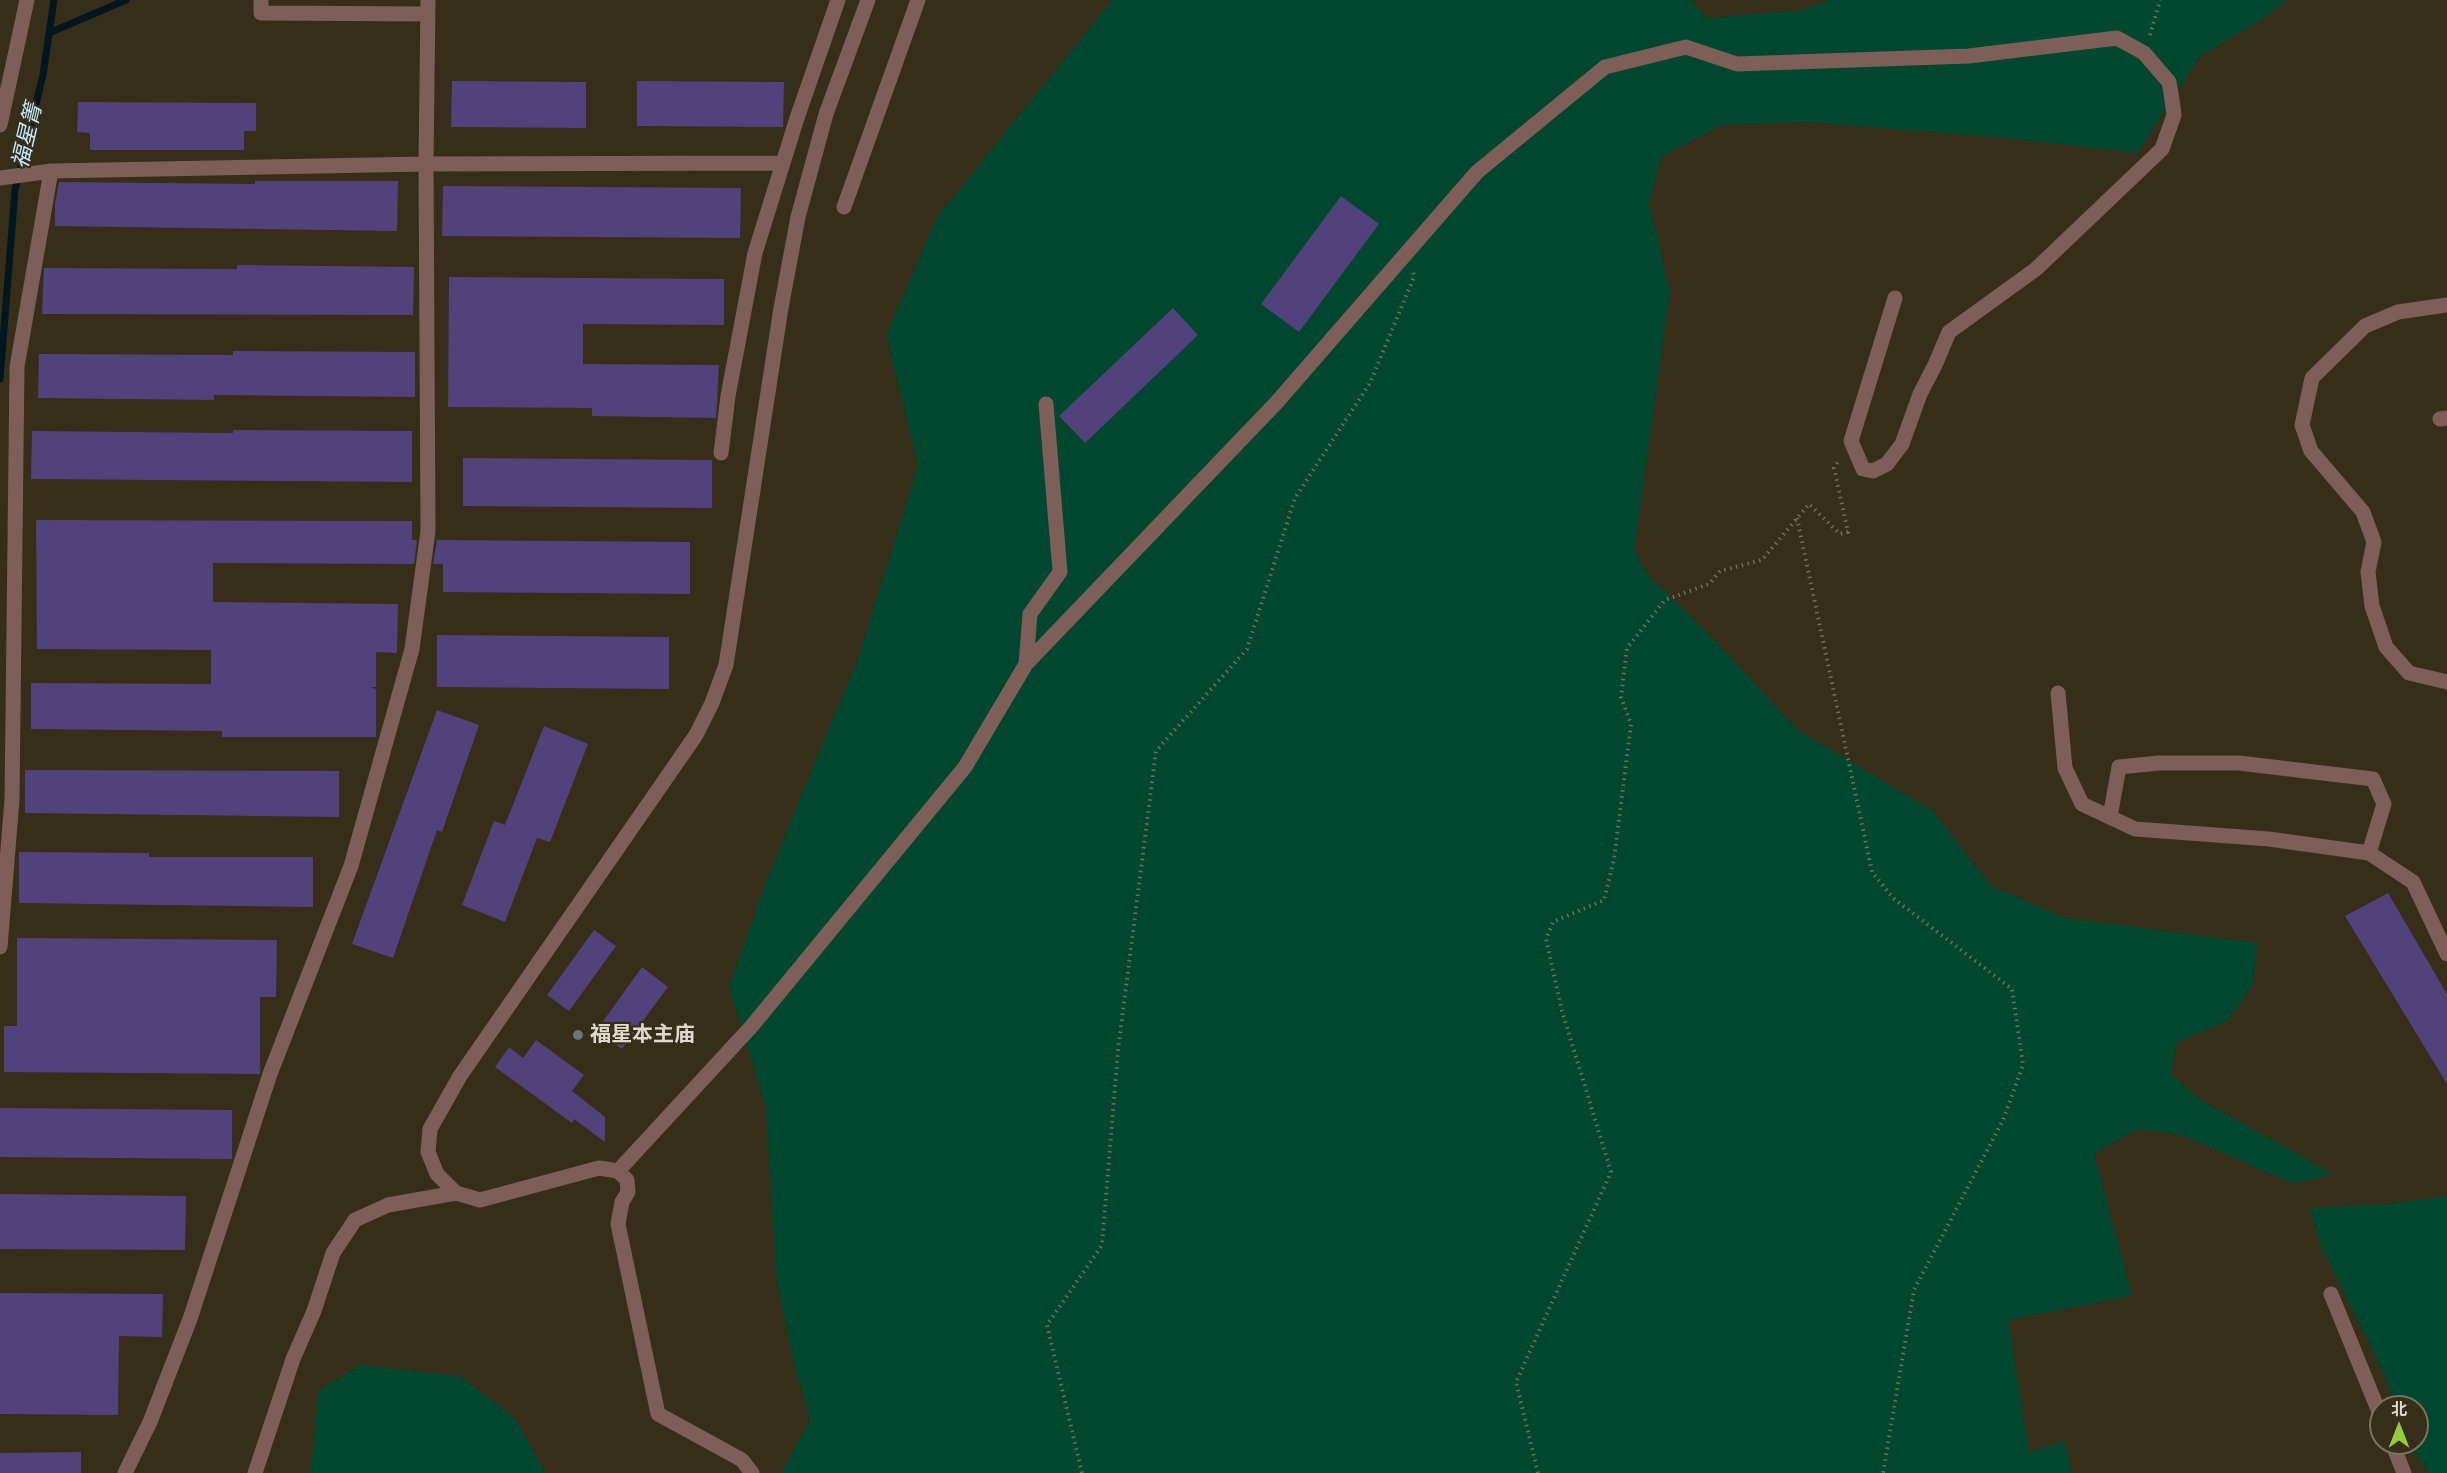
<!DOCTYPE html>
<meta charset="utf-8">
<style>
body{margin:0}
#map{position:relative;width:2447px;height:1473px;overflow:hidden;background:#362e19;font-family:"Libre Baskerville","Noto Sans SC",serif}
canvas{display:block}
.north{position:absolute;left:2369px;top:1395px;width:60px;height:60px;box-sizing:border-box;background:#362e19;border:2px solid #7a7361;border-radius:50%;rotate:0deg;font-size:16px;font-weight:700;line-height:24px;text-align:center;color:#dfdacd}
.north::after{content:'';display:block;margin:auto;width:21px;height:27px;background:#96cc3a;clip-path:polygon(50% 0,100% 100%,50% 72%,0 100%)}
</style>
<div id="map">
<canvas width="2447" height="1473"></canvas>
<div class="north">北</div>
</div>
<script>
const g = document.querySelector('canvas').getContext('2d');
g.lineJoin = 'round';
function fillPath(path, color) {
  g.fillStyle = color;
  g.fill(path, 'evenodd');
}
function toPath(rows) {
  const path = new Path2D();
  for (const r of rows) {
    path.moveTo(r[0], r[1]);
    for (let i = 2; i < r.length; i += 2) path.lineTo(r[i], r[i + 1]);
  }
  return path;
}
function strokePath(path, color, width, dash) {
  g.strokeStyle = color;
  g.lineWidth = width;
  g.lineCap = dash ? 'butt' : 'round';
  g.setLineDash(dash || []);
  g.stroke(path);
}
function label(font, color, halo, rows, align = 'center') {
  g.font = font + ' "Libre Baskerville","Noto Sans SC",serif';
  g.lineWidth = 4.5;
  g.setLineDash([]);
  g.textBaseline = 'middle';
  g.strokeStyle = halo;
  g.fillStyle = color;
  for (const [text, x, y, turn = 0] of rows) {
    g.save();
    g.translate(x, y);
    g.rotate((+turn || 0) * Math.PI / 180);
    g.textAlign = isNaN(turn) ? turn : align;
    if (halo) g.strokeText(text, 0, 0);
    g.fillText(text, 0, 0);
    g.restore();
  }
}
fillPath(toPath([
 [1112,0,1692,0,1706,18,1802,10,1831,0,2287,0,2261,20,2200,56,2137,153,2006,138,1805,122,1722,125,1661,157,1649,203,1670,292,1634,551,1649,576,1719,645,1798,730,1933,811,1991,886,2066,918,2258,943,2253,984,2228,1021,2177,1042,2171,1074,2199,1099,2333,1174,2294,1184,2182,1135,2137,1129,2094,1154,2132,1296,2008,1320,2029,1452,2065,1441,2071,1473,781,1473,810,1420,793,1359,776,1277,766,1107,729,987,766,882,860,653,918,465,886,335,937,217],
 [2447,1196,2447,1473,2429,1473,2417,1456,2412,1443,2417,1443,2417,1407,2397,1407,2383,1372,2320,1244,2309,1208,2386,1204],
 [361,1365,460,1376,513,1416,546,1473,310,1473,319,1390]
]), '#00472f');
strokePath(toPath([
 [49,33,126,0],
 [0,379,15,190,43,75,54,0]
]), '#001720', 7);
fillPath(toPath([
 [452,81,586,82,586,128,451,127],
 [637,81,784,82,783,127,637,126],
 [78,102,256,103,256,131,244,131,244,150,90,150,90,133,77,132],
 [255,181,398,181,397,231,55,226,55,204,59,182,255,184],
 [443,186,741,188,740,238,442,236],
 [1341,196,1379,224,1299,332,1261,304],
 [237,265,414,267,413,315,42,314,44,268,237,269],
 [449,277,724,279,724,325,583,324,583,364,719,365,716,418,592,416,592,408,448,407],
 [1173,308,1198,335,1085,443,1059,416],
 [233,351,415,352,415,397,214,395,214,400,38,398,39,354,233,355],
 [233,430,412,431,412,482,31,479,32,431,233,433],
 [463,458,712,460,712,508,463,506],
 [36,520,412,521,412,540,417,540,414,564,213,563,213,602,398,604,397,653,376,652,376,687,370,687,376,689,376,737,222,737,222,731,31,729,31,683,211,684,211,650,37,649],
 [437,540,690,542,690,594,443,592,443,564,433,564],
 [437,635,669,637,669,689,437,687],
 [437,710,479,725,442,832,437,830,393,958,352,944],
 [544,726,588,744,550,842,537,838,505,922,462,905,494,821,505,825],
 [25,770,339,771,339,817,25,813],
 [19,852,149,853,149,857,313,857,313,907,19,903],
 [2388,893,2447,994,2447,1084,2345,916],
 [594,930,616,946,569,1011,547,995],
 [17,938,277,940,276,997,260,997,260,1074,4,1072,4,1026,17,1026],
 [642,967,668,987,622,1049,596,1031],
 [536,1040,584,1075,572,1091,605,1117,605,1142,574,1119,572,1123,495,1067,509,1047,523,1058],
 [0,1108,232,1110,232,1159,0,1157],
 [0,1194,186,1196,185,1250,0,1249],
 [0,1293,163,1294,162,1337,119,1336,118,1415,0,1414],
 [81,1452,81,1473,0,1473,0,1453]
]), '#51427b');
strokePath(toPath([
 [2150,35,2160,0],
 [1797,518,1872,872,1893,898,2012,989,2023,1065,2003,1120,1914,1290,1883,1473],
 [1082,1473,1047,1325,1102,1245,1118,1050,1156,751,1247,649,1295,498,1370,383,1414,277,1413,272],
 [1538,1473,1516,1382,1611,1172,1562,1011,1546,939,1553,922,1604,900,1614,859,1631,724,1621,697,1627,648,1665,600,1709,584,1720,571,1762,560,1809,504,1840,534,1848,532,1834,468,1839,460]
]), '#746d5b', 4, [1.5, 4.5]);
strokePath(toPath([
 [261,0,261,13,428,14],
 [0,125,27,0],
 [0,178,51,171,426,164,783,163],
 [844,207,918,0],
 [2447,305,2398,312,2365,326,2312,378,2302,425,2311,451,2363,512,2374,542,2368,572,2372,606,2386,647,2409,673,2447,682],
 [2440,419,2447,418],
 [721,453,728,396,755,253,797,118,838,0],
 [1026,664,1030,614,1060,572,1046,404],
 [2058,693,2065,768,2082,804,2135,829,2269,839,2369,853,2413,882,2447,954],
 [2110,817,2119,767,2159,763,2239,763,2373,779,2384,804,2369,853],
 [0,947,12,800,17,367,51,171],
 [618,1171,751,1027,965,767,1026,664,1277,402,1477,172,1605,67,1686,47,1737,64,1969,56,2117,38,2144,53,2169,82,2171,93,2174,115,2162,149,2036,269,1949,332,1935,365,1920,394,1902,444,1887,464,1873,471,1863,469,1851,441,1895,298],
 [456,1193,437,1174,428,1152,430,1129,460,1076,696,735,712,703,726,665,781,308,798,217,826,114,868,0],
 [2331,1294,2381,1417],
 [2392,1443,2404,1473],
 [125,1473,150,1422,190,1319,270,1074,351,866,412,649,428,531,426,164,428,0],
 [255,1473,293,1359,314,1311,333,1253,355,1220,388,1205,456,1193,480,1200,599,1168,618,1171,627,1180,628,1192,622,1202,618,1224,658,1414,742,1460,752,1473]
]), '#7d5e59', 15);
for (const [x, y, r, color] of [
 [578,1035,6,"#6b7280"]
]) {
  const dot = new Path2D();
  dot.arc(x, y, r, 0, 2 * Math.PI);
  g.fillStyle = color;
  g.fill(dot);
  strokePath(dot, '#362e19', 2);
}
label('bold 21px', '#dfdacd', '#362e19', [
 ["福星本主庙",590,1035]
], 'left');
label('italic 22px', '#c1ebfc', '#362e19', [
 ["福星箐",28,136,-77]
]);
</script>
